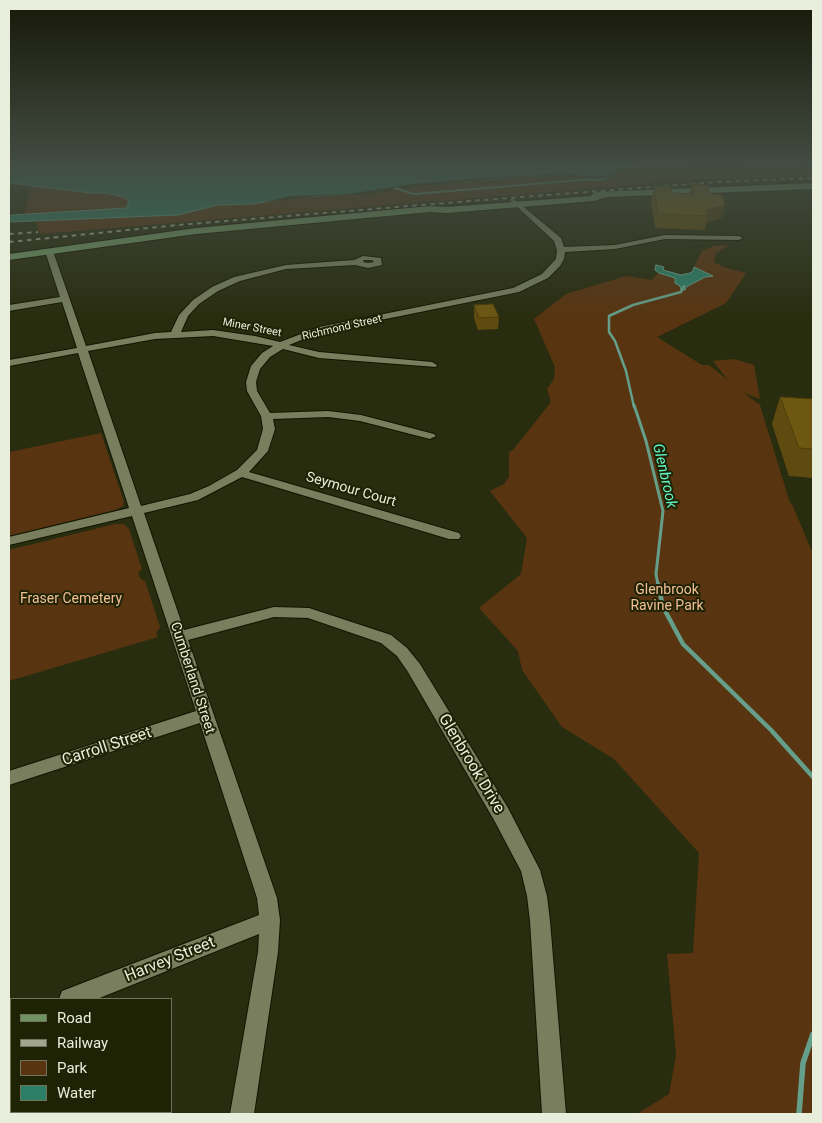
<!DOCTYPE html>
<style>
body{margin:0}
#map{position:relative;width:822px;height:1123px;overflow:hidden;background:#292d0f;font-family:Roboto,sans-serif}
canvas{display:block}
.frame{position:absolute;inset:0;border:10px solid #e9eddb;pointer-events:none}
.legend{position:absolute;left:10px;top:998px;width:162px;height:115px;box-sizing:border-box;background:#1f2305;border:1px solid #70745b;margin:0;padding:6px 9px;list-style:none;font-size:15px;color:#e9eddb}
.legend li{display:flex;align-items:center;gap:10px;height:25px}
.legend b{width:25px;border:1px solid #70745b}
</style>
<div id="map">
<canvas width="822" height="1123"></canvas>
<div class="frame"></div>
<ul class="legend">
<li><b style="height:6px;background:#6f9462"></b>Road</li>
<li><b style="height:6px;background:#a1a58e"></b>Railway</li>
<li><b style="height:14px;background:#583410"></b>Park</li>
<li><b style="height:14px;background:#2d7e66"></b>Water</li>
</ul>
</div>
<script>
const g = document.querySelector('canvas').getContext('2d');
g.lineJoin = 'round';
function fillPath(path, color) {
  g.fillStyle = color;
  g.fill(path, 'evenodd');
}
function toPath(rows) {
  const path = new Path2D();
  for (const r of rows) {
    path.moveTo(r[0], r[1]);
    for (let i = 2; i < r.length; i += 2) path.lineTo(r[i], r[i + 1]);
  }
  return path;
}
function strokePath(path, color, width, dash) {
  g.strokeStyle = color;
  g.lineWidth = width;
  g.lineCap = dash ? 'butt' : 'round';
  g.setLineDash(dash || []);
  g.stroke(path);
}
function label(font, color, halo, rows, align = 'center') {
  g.font = font + ' Roboto,sans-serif';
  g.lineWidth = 4;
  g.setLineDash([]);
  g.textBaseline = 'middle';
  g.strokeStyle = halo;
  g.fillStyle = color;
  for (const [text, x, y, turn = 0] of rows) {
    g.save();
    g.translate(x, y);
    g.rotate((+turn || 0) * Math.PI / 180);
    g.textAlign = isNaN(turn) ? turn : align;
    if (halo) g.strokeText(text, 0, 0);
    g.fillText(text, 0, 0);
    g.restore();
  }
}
fillPath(toPath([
 [749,166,813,166,813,176,693,180,40,234,36,223,41,221,481,179,572,174,582,176,586,180,603,181,608,180,611,172,627,170],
 [31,185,91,193,113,191,153,207,9,216,24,214],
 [729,245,716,253,714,262,723,267,746,273,726,303,657,337,702,365,709,365,728,380,713,361,734,359,754,365,760,399,744,393,760,405,790,503,792,504,813,554,813,1114,637,1114,669,1094,676,1055,667,954,693,953,699,853,614,759,562,727,522,670,518,651,479,608,521,574,527,538,490,491,504,484,509,477,509,452,513,450,551,402,547,389,554,379,555,367,534,319,566,294,626,276,652,280,660,270,694,277,696,269,694,267,702,251,714,246],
 [101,433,124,502,123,506,115,510,9,536,9,452],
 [115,524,124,524,129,529,142,569,138,573,141,579,145,581,160,627,156,633,158,637,9,681,9,550]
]), '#583410');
const water = toPath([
 [9,164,813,164,813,168,749,166,627,170,611,172,609,178,603,181,586,180,582,176,572,174,508,178,417,185,362,194,295,197,253,204,218,205,178,215,9,222,9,216,12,215,126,208,129,201,124,197,105,193,91,193,9,183,9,164],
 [656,265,664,267,663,270,681,275,690,273,693,271,694,267,713,276,705,277,686,287,685,290,681,290,680,286,675,283,675,278,659,273,655,270,656,265]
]);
fillPath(water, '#2d7e66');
strokePath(water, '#659f89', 1);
fillPath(toPath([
 [739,165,813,165,813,168,749,166,714,170,626,170,613,173,612,177,597,177,607,178,581,178,578,177,579,176,563,175,494,179,420,186,404,190,399,188,392,190,395,191,362,195,316,196,265,202,291,196,348,194,410,184,483,178,574,173,584,176,609,176,610,172,622,168]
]), '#292d0f');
strokePath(toPath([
 [395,188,414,194,593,179]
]), '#659f89', 2);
strokePath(toPath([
 [634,407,626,371,615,341,609,332,609,316,633,305,681,292,684,286]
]), '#659f89', 2.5);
strokePath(toPath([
 [634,405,646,441,663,511,656,574,658,585]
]), '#659f89', 3);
strokePath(toPath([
 [658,584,663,607,683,644,771,730,813,777]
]), '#659f89', 4.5);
strokePath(toPath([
 [799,1114,803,1063,813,1034]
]), '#659f89', 5.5);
const minor = toPath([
 [513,198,561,238,564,247,615,245,665,235,739,236,743,238,739,240,665,239,615,249,565,252,564,259,560,266,548,278,519,292,321,332,289,345,319,352,432,362,437,365,436,367,319,358,283,349,270,357,260,369,256,382,257,391,270,413,328,411,361,415,434,434,436,436,430,439,360,421,328,417,273,419,275,429,268,451,249,472,459,533,461,536,459,539,449,539,242,477,198,500,144,513,184,630,274,607,309,608,391,635,407,648,420,664,508,808,540,870,547,896,550,921,566,1114,542,1114,530,921,527,896,521,871,494,820,408,672,397,656,381,643,308,618,274,617,188,640,277,898,280,920,278,952,254,1114,230,1114,258,952,259,934,97,999,59,999,62,991,259,915,257,898,200,723,9,785,9,771,196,711,132,516,9,545,9,537,129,508,78,353,9,366,9,360,77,348,62,302,9,311,9,305,60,297,45,251,49,249,53,251,86,346,155,333,171,332,179,315,193,300,212,287,234,277,286,265,354,260,363,256,381,258,382,265,368,268,355,265,286,269,240,281,218,291,199,304,188,316,181,332,213,330,255,336,280,342,319,327,513,288,542,274,556,259,557,250,554,241,511,201,509,200,513,198],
 [364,260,372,260,374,262,368,263,363,262,364,260],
 [213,336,273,346,262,353,251,366,246,382,247,391,261,416,263,429,257,450,237,470,209,486,190,494,141,506,88,351,155,339,213,336],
 [11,1012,11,1034,9,1035,9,1013,11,1012]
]);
const major = toPath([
 [813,183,813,189,607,197,594,201,447,213,430,212,196,234,9,260,9,254,196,228,430,206,447,207,591,196,595,192,813,183]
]);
strokePath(minor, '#121500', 2);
strokePath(major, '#121500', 2);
fillPath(minor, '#787e5e');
fillPath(major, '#6f9462');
strokePath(toPath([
 [9,234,38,232],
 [9,242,178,225,470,201,717,182,813,178]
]), '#a1a58e', 2, [4.5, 4.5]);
fillPath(toPath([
 [691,184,710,194,725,205,722,218,706,223,705,230,655,228,651,202,655,186,672,193,690,193],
 [474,305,499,317,498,329,478,330,474,318],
 [780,397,813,399,813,478,789,476,772,424]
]), '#5f4b0f');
fillPath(toPath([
 [725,205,722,218,706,223,708,216,706,210]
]), '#4d3d0c');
const building = toPath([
 [691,184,707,185,710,194,722,195,725,205,706,210,708,216,658,214,654,189,656,189,655,186,670,186,672,193,694,194,691,184],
 [493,304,499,317,479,318,474,305,493,304],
 [780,397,813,399,813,449,799,448,780,397]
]);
fillPath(building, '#6e5711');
strokePath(building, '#4d3d0c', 1);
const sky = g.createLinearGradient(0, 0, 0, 321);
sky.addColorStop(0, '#171908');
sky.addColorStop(0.51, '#434c42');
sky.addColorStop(1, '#434c4200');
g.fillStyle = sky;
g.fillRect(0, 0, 822, 321);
label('11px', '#e9eddb', '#1f2305', [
 ["Miner Street",252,328,11],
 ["Richmond Street",342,328,-13]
]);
label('14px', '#e9eddb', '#1f2305', [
 ["Seymour Court",351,490,16],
 ["Cumberland Street",192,678,72]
]);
label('14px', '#f4bf93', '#1f2305', [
 ["Glenbrook",667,590],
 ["Ravine Park",667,606],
 ["Fraser Cemetery",71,599]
]);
label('italic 15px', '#62f3c6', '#1f2305', [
 ["Glenbrook",664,476,77]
]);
label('16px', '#e9eddb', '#1f2305', [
 ["Carroll Street",107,747,-18],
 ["Glenbrook Drive",471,764,59],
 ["Harvey Street",170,960,-22]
]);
</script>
